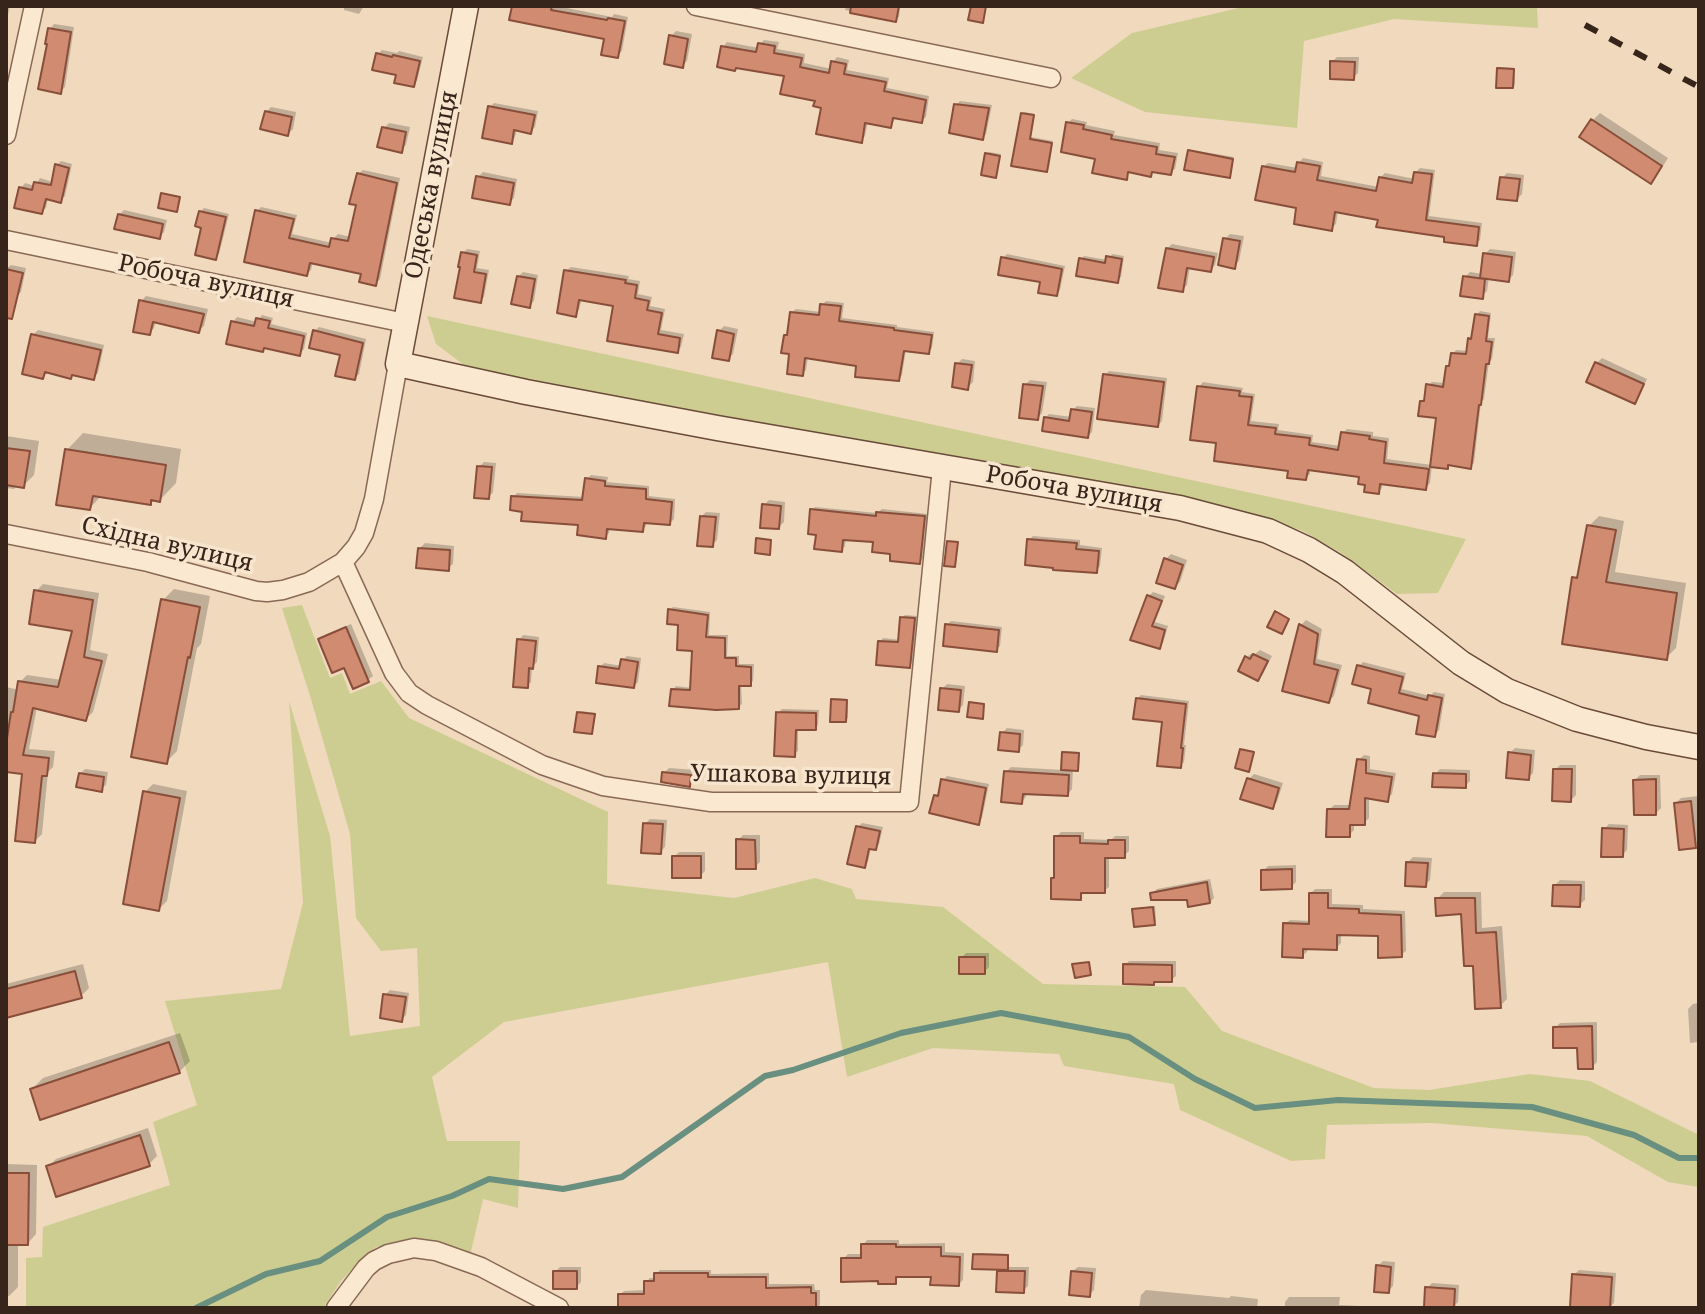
<!DOCTYPE html>
<meta charset="utf-8">
<style>
body{margin:0}
#map{position:relative;width:1705px;height:1314px;overflow:hidden;background:#f0d9bd;font-family:"Noto Serif",serif}
canvas{display:block}
.frame{position:absolute;inset:0;border:8px solid #37241b;pointer-events:none}
</style>
<div id="map">
<canvas width="1705" height="1314"></canvas>
<div class="frame"></div>
</div>
<script>
const g = document.querySelector('canvas').getContext('2d');
g.lineJoin = 'round';
function fillPath(path, color) {
  g.fillStyle = color;
  g.fill(path, 'evenodd');
}
function toPath(rows) {
  const path = new Path2D();
  for (const r of rows) {
    path.moveTo(r[0], r[1]);
    for (let i = 2; i < r.length; i += 2) path.lineTo(r[i], r[i + 1]);
  }
  return path;
}
function strokePath(path, color, width, dash) {
  g.strokeStyle = color;
  g.lineWidth = width;
  g.lineCap = dash ? 'butt' : 'round';
  g.setLineDash(dash || []);
  g.stroke(path);
}
function label(font, color, halo, rows, align = 'center') {
  g.font = font + ' "Noto Serif",serif';
  g.lineWidth = 7;
  g.setLineDash([]);
  g.textBaseline = 'middle';
  g.strokeStyle = halo;
  g.fillStyle = color;
  for (const [text, x, y, turn = 0] of rows) {
    g.save();
    g.translate(x, y);
    g.rotate((+turn || 0) * Math.PI / 180);
    g.textAlign = isNaN(turn) ? turn : align;
    if (halo) g.strokeText(text, 0, 0);
    g.fillText(text, 0, 0);
    g.restore();
  }
}
fillPath(toPath([
 [1247,6,1537,6,1538,28,1394,19,1304,41,1297,128,1145,112,1071,78,1132,33],
 [427,316,1466,539,1438,593,1397,594,1341,553,1303,531,1258,516,1176,497,503,382,468,368,436,344],
 [302,605,330,678,342,673,350,694,381,681,409,718,608,812,607,884,734,898,815,878,852,889,856,899,943,907,1043,984,1185,987,1222,1031,1374,1088,1429,1090,1530,1074,1590,1081,1699,1135,1699,1187,1668,1182,1587,1136,1431,1123,1327,1125,1325,1159,1291,1161,1180,1110,1174,1084,1064,1066,1059,1054,933,1048,847,1077,828,962,504,1022,432,1077,447,1141,520,1141,518,1208,483,1199,470,1256,417,1240,376,1247,353,1268,341,1281,323,1308,26,1308,26,1258,42,1257,43,1227,170,1185,153,1122,197,1105,165,1001,281,989,303,903,289,701,330,836,350,1036,420,1026,417,948,381,951,356,918,350,834,311,699,282,608]
]), '#cecd91');
fillPath(toPath([
 [6,6,10,6,6,24],
 [344,6,364,6,359,14,344,10],
 [514,6,557,6,612,17,614,14,628,17,622,51,617,56,606,38],
 [846,6,900,6,899,17,895,20,845,10],
 [54,24,74,27,65,87,60,92,50,29],
 [676,31,692,34,687,61,682,66,671,36],
 [764,40,779,42,777,49,805,54,804,63,832,69,833,62,837,57,849,60,847,70,889,78,887,88,929,96,926,117,921,121,895,116,894,121,890,126,868,121,865,136,861,141,817,99,786,75,723,47,727,42,759,48,760,44],
 [382,50,397,53,399,51,423,57,417,81,413,85,399,73,378,54],
 [1337,57,1359,57,1358,73,1353,78,1332,62],
 [1500,67,1515,68,1515,84,1513,86,1498,69],
 [960,101,992,105,986,134,983,137,956,105],
 [494,103,538,111,535,127,531,131,517,129,515,137,511,142,490,107],
 [271,107,296,112,293,129,288,134,266,112],
 [1024,112,1035,114,1031,137,1053,141,1049,168,1047,170,1014,164,1022,114],
 [1600,113,1668,158,1658,174,1650,181,1592,121],
 [1072,119,1087,122,1086,125,1115,131,1114,135,1160,143,1159,150,1178,153,1175,169,1170,173,1155,170,1151,174,1131,171,1126,178,1098,157,1068,123],
 [389,123,410,127,406,145,401,150,384,128],
 [1192,150,1234,157,1231,174,1229,176,1190,151],
 [989,152,1001,154,996,175,987,154],
 [1303,158,1323,162,1321,176,1379,187,1380,178,1385,173,1415,179,1416,172,1420,168,1435,170,1429,216,1482,223,1480,240,1476,244,1380,218,1338,210,1336,224,1331,228,1299,207,1263,167,1268,163,1298,168,1299,163],
 [61,161,72,164,65,196,61,200,48,198,46,208,41,212,21,188,25,183,35,186,40,178,53,182,57,165],
 [363,170,400,178,380,279,375,284,363,273,313,262,311,270,307,274,257,211,261,207,297,215,292,234,332,243,333,239,338,234,351,237,358,204,358,174],
 [483,172,517,179,514,198,509,203,478,177],
 [1507,173,1524,175,1522,194,1517,199,1502,178],
 [204,208,229,214,219,254,215,258,200,212],
 [124,210,167,220,164,232,159,237,119,215],
 [1230,234,1244,236,1239,261,1234,266,1225,239],
 [1172,244,1218,253,1215,265,1211,270,1190,266,1187,285,1182,290,1167,249],
 [467,249,480,251,477,268,489,270,484,297,480,301,463,253],
 [1490,249,1516,252,1513,275,1508,280,1489,277,1487,291,1482,296,1465,277,1470,272,1483,274,1485,254],
 [1007,254,1065,266,1060,290,1057,294,1042,281,1003,258],
 [1112,254,1124,256,1121,277,1117,281,1081,259,1084,256,1108,260],
 [11,265,26,268,21,292,16,297,6,318,6,269],
 [571,267,629,276,628,279,640,281,638,294,652,297,650,306,665,309,661,330,684,334,681,347,677,351,615,304,582,298,579,310,575,314,566,271],
 [523,272,538,275,534,301,529,306,518,277],
 [146,296,208,309,204,326,199,330,156,321,154,328,149,333,141,301],
 [826,301,844,303,842,318,897,325,897,327,934,332,932,348,928,352,906,349,902,375,899,379,858,364,808,357,806,370,803,374,786,336,790,331,792,312,796,309,821,312,822,305],
 [1480,311,1491,313,1488,338,1495,338,1492,359,1489,362,1484,399,1481,402,1474,463,1470,467,1450,464,1447,467,1432,465,1430,483,1426,488,1383,482,1382,488,1378,492,1367,483,1361,475,1310,468,1310,474,1305,478,1290,469,1219,441,1199,387,1203,382,1243,388,1242,392,1255,394,1251,421,1279,424,1278,430,1313,435,1312,442,1341,446,1343,433,1347,429,1373,432,1373,436,1389,438,1387,459,1432,465,1439,416,1422,401,1425,398,1428,385,1432,382,1445,383,1453,354,1456,350,1468,351,1470,339,1474,335,1477,315],
 [262,315,273,318,271,324,307,333,304,349,299,354,266,346,263,350,233,322,237,317,257,322],
 [724,326,738,329,733,354,728,359,719,331],
 [319,327,366,339,359,374,355,378,342,354,315,331],
 [38,330,104,345,98,373,93,378,74,373,71,376,48,371,43,377,33,335],
 [1602,358,1647,379,1639,397,1634,402,1597,363],
 [962,359,975,361,973,382,968,387,957,364],
 [1109,371,1167,378,1162,421,1158,425,1105,375],
 [1030,380,1047,382,1042,413,1038,418,1025,385],
 [1077,406,1095,408,1092,432,1088,436,1045,418,1049,414,1072,417,1073,410],
 [83,433,181,449,176,483,160,500,154,499,150,503,102,495,90,508,67,450],
 [6,436,39,441,34,475,23,486,18,485,14,489,6,488],
 [484,462,496,463,493,492,489,497,479,467],
 [591,475,608,477,607,482,649,486,649,496,675,499,674,519,670,523,646,521,646,526,642,530,610,527,609,533,605,537,581,524,524,510,513,497,517,493,584,497,587,479],
 [769,500,785,502,784,522,779,527,764,505],
 [815,507,877,513,882,509,928,514,923,558,920,562,892,552,876,540,846,538,845,546,842,550,812,510],
 [706,512,720,513,717,540,712,545,701,517],
 [1599,516,1624,521,1615,572,1686,583,1676,648,1666,658,1574,578,1581,571,1589,526],
 [1033,536,1080,540,1080,545,1102,548,1100,566,1096,571,1029,540],
 [425,543,454,546,453,564,448,568,420,548],
 [1171,554,1187,560,1180,582,1175,587,1166,559],
 [43,584,99,593,90,650,108,654,93,712,86,719,37,707,29,749,55,751,53,767,48,772,42,834,35,841,24,772,6,770,6,687,19,690,20,682,27,675,62,680,75,629,36,591],
 [174,589,210,596,201,644,197,648,177,751,166,762,163,600],
 [1153,592,1165,596,1155,622,1168,626,1163,643,1159,647,1133,638,1149,596],
 [673,607,710,612,709,635,728,635,727,656,739,656,739,664,754,664,753,681,750,684,741,684,742,704,738,707,673,690,676,686,692,688,694,649,680,623,670,610],
 [905,615,917,616,913,662,909,666,880,642,883,638,900,640,902,618],
 [1306,620,1322,629,1317,659,1342,665,1334,696,1329,701,1284,689,1301,625],
 [951,621,1002,627,1000,646,996,650,947,625],
 [351,624,373,676,368,680,345,665,321,640,325,635],
 [523,635,539,637,537,662,532,667,531,682,527,686,519,640],
 [1260,650,1272,656,1263,674,1258,679,1247,657,1252,653,1255,654],
 [627,656,641,658,638,682,634,686,600,667,604,663,622,666,623,660],
 [1363,662,1406,673,1402,689,1430,696,1434,692,1445,694,1439,730,1435,735,1421,714,1359,666],
 [947,684,965,686,963,705,958,710,942,689],
 [1141,695,1189,701,1184,745,1186,745,1184,762,1180,766,1164,721,1137,699],
 [835,698,848,699,848,718,846,720,833,700],
 [782,709,819,710,818,725,815,728,798,728,798,751,794,754,778,713],
 [581,711,596,713,593,730,591,732,579,713],
 [1007,728,1024,730,1023,745,1018,750,1002,733],
 [1515,748,1535,750,1533,773,1528,778,1510,753],
 [1066,751,1080,752,1079,767,1073,768,1072,789,1068,794,1026,792,1026,797,1021,802,1006,772,1011,767,1063,770,1064,752],
 [1364,755,1370,756,1370,769,1396,773,1392,794,1387,799,1369,797,1369,818,1364,823,1354,823,1354,830,1349,835,1329,810,1334,805,1352,805,1359,760],
 [1560,765,1576,765,1576,795,1571,800,1555,770],
 [669,768,695,770,694,780,689,785,664,773],
 [85,769,108,772,106,785,101,789,80,774],
 [1440,769,1470,770,1470,781,1465,786,1435,774],
 [1254,774,1283,783,1277,802,1272,806,1249,779],
 [1640,775,1660,775,1661,808,1656,813,1635,780],
 [947,776,989,784,982,818,978,822,935,796,939,792,943,780],
 [153,784,187,791,167,901,159,909,145,792],
 [1699,796,1699,816,1697,816,1699,842,1695,846,1676,803,1681,798],
 [650,819,667,820,665,847,660,852,645,824],
 [862,823,883,827,879,844,876,848,871,847,868,862,864,865,858,827],
 [1609,824,1628,825,1627,850,1622,855,1604,829],
 [1061,832,1084,832,1084,839,1111,840,1115,836,1129,836,1129,851,1124,856,1109,856,1109,887,1104,891,1085,891,1080,898,1053,879,1056,876,1056,837],
 [743,835,760,835,760,862,755,867,738,840],
 [679,852,705,852,705,871,700,876,674,857],
 [1413,857,1432,858,1430,880,1425,885,1408,862],
 [1296,865,1296,882,1291,887,1263,871,1268,866],
 [1210,879,1214,898,1210,902,1152,894,1157,889],
 [1560,880,1585,881,1585,900,1580,904,1555,885],
 [1315,889,1332,889,1332,904,1363,905,1363,909,1405,911,1406,951,1401,955,1380,934,1341,933,1341,943,1336,948,1307,947,1307,952,1302,956,1285,924,1290,920,1311,921,1311,893],
 [1444,892,1481,892,1482,928,1502,926,1507,999,1500,1006,1474,964,1463,911,1437,899],
 [1155,906,1156,921,1154,923,1134,910,1136,908],
 [966,953,989,953,989,967,984,972,961,958],
 [1129,961,1176,961,1176,976,1171,980,1125,965],
 [83,964,89,988,81,996,6,1015,6,984],
 [390,990,409,993,406,1015,401,1020,385,995],
 [1699,1003,1699,1042,1690,1043,1688,1009,1693,1004],
 [1597,1022,1597,1062,1592,1067,1579,1046,1555,1028,1560,1023],
 [180,1033,190,1061,179,1072,32,1089,43,1078],
 [148,1128,157,1156,149,1164,48,1167,56,1159],
 [6,1164,37,1165,36,1234,28,1243,18,1243,18,1287,9,1296,6,1296],
 [867,1240,899,1240,899,1244,945,1243,945,1252,964,1253,963,1280,959,1284,933,1275,899,1275,895,1282,843,1259,848,1254,863,1254,863,1245],
 [977,1253,1009,1254,1009,1267,1029,1267,1028,1286,1023,1291,999,1271,1002,1268,975,1255],
 [1383,1261,1395,1262,1393,1286,1388,1291,1378,1266],
 [560,1267,581,1267,581,1282,576,1287,555,1272],
 [1078,1267,1096,1268,1094,1290,1089,1295,1073,1271],
 [660,1270,711,1270,711,1274,769,1273,769,1284,814,1284,815,1290,820,1290,820,1305,817,1308,620,1308,620,1295,624,1291,646,1290,646,1282,650,1278,656,1278,656,1274],
 [1579,1270,1616,1273,1614,1303,1609,1308,1572,1305,1574,1275],
 [1432,1283,1459,1285,1458,1302,1453,1307,1427,1288],
 [1146,1290,1229,1298,1231,1296,1258,1299,1257,1308,1139,1308,1141,1295],
 [1289,1297,1340,1297,1339,1305,1361,1306,1361,1308,1285,1308,1285,1302]
]), '#0003');
strokePath(toPath([
 [196,1308,266,1274,320,1261,387,1217,452,1196,489,1179,563,1189,622,1177,765,1076,793,1070,901,1033,1001,1013,1129,1037,1195,1079,1255,1108,1338,1100,1532,1107,1634,1135,1679,1158,1699,1158]
]), '#688f80', 6);
const building = toPath([
 [512,6,552,6,551,10,607,20,608,18,625,21,618,58,601,55,604,39,509,20,512,6],
 [851,6,899,6,896,22,850,13,851,6],
 [971,6,986,6,983,23,968,20,971,6],
 [48,28,71,32,61,94,38,89,47,44,45,44,48,28],
 [669,35,688,39,683,68,664,64,669,35],
 [758,43,775,46,774,53,802,58,800,67,829,73,831,61,846,64,844,74,886,82,884,91,926,100,922,123,893,118,891,128,865,123,862,143,816,134,821,108,813,106,815,101,780,94,784,76,736,68,735,71,717,67,721,46,756,52,758,43],
 [376,53,392,57,393,55,420,61,414,87,394,83,396,75,372,70,376,53],
 [1330,61,1355,62,1354,80,1330,79,1330,61],
 [1497,68,1514,69,1513,88,1496,88,1497,68],
 [954,104,989,108,983,140,949,133,954,104],
 [488,106,535,115,531,134,514,130,512,144,482,138,488,106],
 [265,111,292,117,288,136,260,129,265,111],
 [1021,113,1034,115,1030,139,1052,143,1047,172,1011,166,1021,113],
 [1591,119,1662,166,1651,184,1579,137,1591,119],
 [1066,122,1084,125,1083,129,1112,135,1111,139,1157,147,1156,154,1175,157,1171,175,1152,172,1151,177,1128,172,1127,180,1092,173,1095,159,1061,152,1066,122],
 [382,127,406,132,402,153,377,147,382,127],
 [1188,150,1233,159,1230,178,1184,170,1188,150],
 [985,153,1000,156,996,178,981,175,985,153],
 [1297,162,1320,166,1317,180,1376,191,1379,177,1412,183,1414,172,1432,174,1426,220,1479,227,1477,246,1444,242,1444,237,1376,227,1378,220,1335,212,1332,231,1294,224,1296,208,1255,200,1262,166,1295,172,1297,162],
 [55,164,69,168,61,203,46,199,42,214,14,208,19,187,32,190,34,182,51,185,55,164],
 [357,173,397,183,376,286,359,282,361,274,310,263,307,276,244,262,255,210,294,219,289,238,329,247,331,238,348,241,356,205,349,204,357,173],
 [476,176,514,183,510,205,472,198,476,176],
 [1500,177,1520,179,1517,201,1497,199,1500,177],
 [161,193,180,197,177,212,158,208,161,193],
 [199,211,226,217,216,260,195,255,201,228,195,226,199,211],
 [118,214,163,224,160,239,114,229,118,214],
 [1223,238,1240,241,1235,269,1218,265,1223,238],
 [1166,248,1214,257,1211,272,1187,268,1183,292,1158,288,1166,248],
 [461,252,477,255,474,272,486,274,481,303,454,298,460,267,458,267,461,252],
 [1483,253,1512,257,1509,282,1480,278,1483,253],
 [1106,256,1122,259,1118,283,1076,276,1079,258,1105,263,1106,256],
 [1001,257,1062,269,1057,296,1038,293,1040,282,998,275,1001,257],
 [6,269,23,273,12,319,6,318,6,269],
 [564,270,626,280,625,283,637,285,635,298,649,301,647,310,662,313,658,334,680,338,678,353,607,341,613,306,579,300,576,317,557,313,564,270],
 [517,276,535,279,530,308,511,304,517,276],
 [1463,276,1485,279,1483,299,1460,296,1463,276],
 [139,300,204,314,199,333,153,322,150,335,133,332,139,300],
 [820,304,841,306,839,321,894,328,894,330,932,335,929,354,904,351,899,381,855,377,856,366,805,358,803,376,787,374,789,354,781,353,784,335,787,335,790,312,819,315,820,304],
 [1475,314,1489,316,1486,341,1492,342,1489,364,1486,364,1481,405,1479,405,1471,469,1448,465,1448,469,1430,467,1436,418,1418,416,1420,401,1424,401,1426,384,1443,387,1446,366,1449,366,1451,353,1466,354,1468,338,1471,339,1475,314],
 [256,318,270,321,268,328,304,336,300,356,264,348,263,352,226,344,231,321,254,326,256,318],
 [313,330,363,343,355,380,335,376,340,355,309,348,313,330],
 [717,330,734,334,729,361,712,358,717,330],
 [31,334,101,350,94,380,72,375,71,379,45,372,43,379,22,374,31,334],
 [1595,362,1644,384,1635,404,1586,382,1595,362],
 [955,363,972,365,968,390,952,387,955,363],
 [1103,374,1164,382,1158,427,1097,419,1103,374],
 [1023,384,1043,386,1038,420,1019,418,1023,384],
 [1197,386,1240,391,1239,396,1252,397,1248,425,1276,428,1275,434,1310,438,1309,445,1338,450,1341,432,1370,436,1369,439,1386,442,1384,463,1429,469,1426,490,1380,484,1379,494,1364,492,1365,485,1358,484,1359,477,1308,470,1306,480,1287,478,1288,471,1214,461,1216,443,1190,440,1197,386],
 [1071,409,1092,412,1088,438,1042,431,1044,417,1069,421,1071,409],
 [6,448,30,451,24,488,6,485,6,448],
 [65,449,166,465,160,502,151,500,151,505,93,496,90,510,56,505,65,449],
 [477,466,492,467,489,499,474,498,477,466],
 [585,478,605,481,605,486,646,489,646,499,672,502,670,525,644,523,643,532,607,529,606,539,577,535,578,525,521,521,522,512,510,510,511,496,582,500,585,478],
 [762,504,781,506,779,529,760,528,762,504],
 [810,509,876,516,876,512,925,516,920,564,890,561,890,554,872,552,873,542,843,540,842,552,814,549,816,535,808,534,810,509],
 [700,516,716,517,713,547,697,546,700,516],
 [1587,525,1616,530,1606,582,1677,593,1667,660,1562,644,1572,577,1577,578,1587,525],
 [756,538,771,540,770,555,755,553,756,538],
 [1027,539,1077,543,1076,549,1099,551,1097,573,1053,570,1053,568,1025,565,1027,539],
 [947,541,958,542,955,567,944,566,947,541],
 [418,548,450,550,449,571,416,568,418,548],
 [1164,558,1183,565,1175,589,1156,583,1164,558],
 [34,590,93,600,84,657,102,661,86,721,33,708,23,755,49,758,47,776,42,776,35,843,15,841,22,774,6,772,6,745,11,712,13,712,18,681,58,687,72,631,29,624,34,590],
 [1147,595,1162,601,1152,626,1165,630,1160,649,1130,640,1147,595],
 [161,599,200,607,190,658,188,657,167,764,131,757,161,599],
 [668,609,708,615,706,637,725,638,725,658,736,658,736,666,751,667,751,686,739,686,739,709,716,710,669,706,671,689,690,690,692,651,677,650,678,625,667,624,668,609],
 [1275,611,1289,619,1282,634,1267,627,1275,611],
 [900,617,915,618,910,668,876,665,878,641,898,642,900,617],
 [945,624,999,630,997,652,943,646,945,624],
 [1299,624,1318,634,1314,664,1338,670,1329,703,1282,691,1299,624],
 [346,627,369,682,353,689,344,668,332,673,318,639,346,627],
 [517,639,536,641,533,669,529,668,528,688,513,687,517,639],
 [1253,654,1268,661,1258,681,1238,671,1245,656,1250,659,1253,654],
 [621,659,638,662,634,688,596,683,598,666,619,669,621,659],
 [1357,665,1403,677,1399,693,1427,700,1428,695,1442,698,1435,737,1416,734,1419,716,1368,703,1371,689,1352,684,1357,665],
 [940,688,961,690,959,712,938,710,940,688],
 [1136,698,1186,704,1181,748,1183,748,1181,768,1157,766,1162,722,1133,719,1136,698],
 [831,699,847,700,846,722,830,722,831,699],
 [969,702,984,704,983,719,967,717,969,702],
 [577,712,595,714,592,734,574,732,577,712],
 [776,712,816,713,816,730,796,730,795,757,774,756,776,712],
 [1000,732,1020,734,1019,752,998,750,1000,732],
 [1240,749,1254,752,1249,772,1235,768,1240,749],
 [1062,752,1079,753,1078,771,1061,770,1062,752],
 [1508,752,1531,755,1529,780,1506,778,1508,752],
 [1357,759,1366,760,1366,773,1392,777,1388,802,1365,798,1365,825,1350,825,1350,837,1326,837,1327,809,1349,809,1357,759],
 [1553,769,1572,769,1571,802,1552,801,1553,769],
 [1004,771,1069,775,1068,796,1023,794,1022,804,1001,802,1004,771],
 [662,772,691,775,690,787,661,782,662,772],
 [79,773,104,777,102,792,76,787,79,773],
 [1433,773,1466,774,1466,788,1432,787,1433,773],
 [1247,778,1279,788,1273,809,1240,799,1247,778],
 [941,779,986,788,979,825,929,813,934,795,938,796,941,779],
 [1656,779,1656,815,1634,815,1633,780,1656,779],
 [143,791,180,798,159,911,123,904,143,791],
 [1691,801,1696,848,1679,850,1674,803,1691,801],
 [643,823,663,824,661,854,641,853,643,823],
 [856,826,880,831,876,850,869,849,865,868,847,864,856,826],
 [1602,828,1624,829,1623,857,1601,857,1602,828],
 [1054,836,1080,836,1080,843,1108,844,1108,840,1125,840,1125,858,1105,858,1105,893,1081,893,1081,900,1051,899,1051,878,1054,878,1054,836],
 [736,839,755,840,756,869,736,869,736,839],
 [672,856,701,856,701,878,672,878,672,856],
 [1406,862,1428,863,1426,887,1405,886,1406,862],
 [1292,869,1292,889,1261,890,1261,870,1292,869],
 [1207,882,1210,903,1188,907,1187,900,1151,900,1150,893,1207,882],
 [1553,885,1581,885,1580,907,1552,906,1553,885],
 [1309,893,1328,893,1328,908,1359,909,1359,913,1401,915,1402,957,1378,958,1378,936,1337,935,1337,950,1303,949,1303,958,1282,957,1283,923,1309,924,1309,893],
 [1435,898,1475,898,1476,933,1496,932,1501,1008,1475,1009,1473,966,1464,966,1461,914,1436,916,1435,898],
 [1153,907,1155,925,1134,927,1132,909,1153,907],
 [959,957,985,957,985,974,959,974,959,957],
 [1089,962,1091,975,1075,978,1072,964,1089,962],
 [1123,964,1172,965,1172,982,1154,982,1154,985,1123,984,1123,964],
 [75,971,82,998,6,1018,6,989,75,971],
 [383,994,406,997,402,1022,380,1018,383,994],
 [1592,1026,1593,1069,1578,1069,1577,1048,1553,1048,1553,1027,1592,1026],
 [169,1042,180,1073,40,1120,30,1089,169,1042],
 [140,1135,150,1166,56,1197,46,1166,140,1135],
 [6,1173,29,1173,28,1245,6,1245,6,1173],
 [861,1244,896,1244,896,1247,941,1247,941,1256,960,1257,959,1286,930,1285,931,1277,896,1277,896,1284,878,1284,878,1281,841,1282,841,1258,861,1258,861,1244],
 [973,1254,1008,1255,1008,1270,972,1269,973,1254],
 [1376,1265,1391,1267,1389,1293,1374,1292,1376,1265],
 [553,1271,577,1271,577,1289,553,1289,553,1271],
 [997,1271,1025,1271,1024,1293,996,1292,997,1271],
 [1071,1271,1092,1273,1090,1297,1069,1295,1071,1271],
 [654,1273,708,1273,708,1277,766,1277,766,1288,811,1287,811,1293,816,1293,816,1308,618,1308,618,1294,644,1294,644,1281,654,1281,654,1273],
 [1572,1274,1612,1277,1610,1308,1570,1307,1572,1274],
 [1425,1287,1455,1289,1454,1308,1424,1307,1425,1287]
]);
fillPath(building, '#d08b71');
strokePath(building, '#894e3a', 2);
const street = toPath([
 [696,6,1051,78],
 [6,135,34,6],
 [6,240,405,323],
 [6,534,148,562,256,591,267,592,283,590,309,582,343,562,356,547,364,533,374,499,398,364],
 [343,562,394,673,409,693,427,705,542,765,603,786,711,802,909,802,942,468],
 [336,1308,366,1268,374,1261,388,1254,414,1248,436,1251,481,1267,559,1308]
]);
const secondary = toPath([
 [466,6,398,364,526,392,717,428,1180,508,1268,531,1309,550,1345,572,1461,663,1507,691,1577,719,1646,737,1699,747]
]);
strokePath(street, '#896955', 21);
strokePath(secondary, '#6a4a39', 27);
strokePath(street, '#fbe8d0', 18);
strokePath(secondary, '#fbe8d0', 24);
strokePath(toPath([
 [1585,25,1699,87]
]), '#37241b', 6, [14, 14]);
label('24px', '#37241b', '#f7e5cd', [
 ["Одеська вулиця",432,185,-79],
 ["Робоча вулиця",206,282,12],
 ["Робоча вулиця",1074,490,10],
 ["Східна вулиця",167,545,13],
 ["Ушакова вулиця",791,776,1]
]);
</script>
